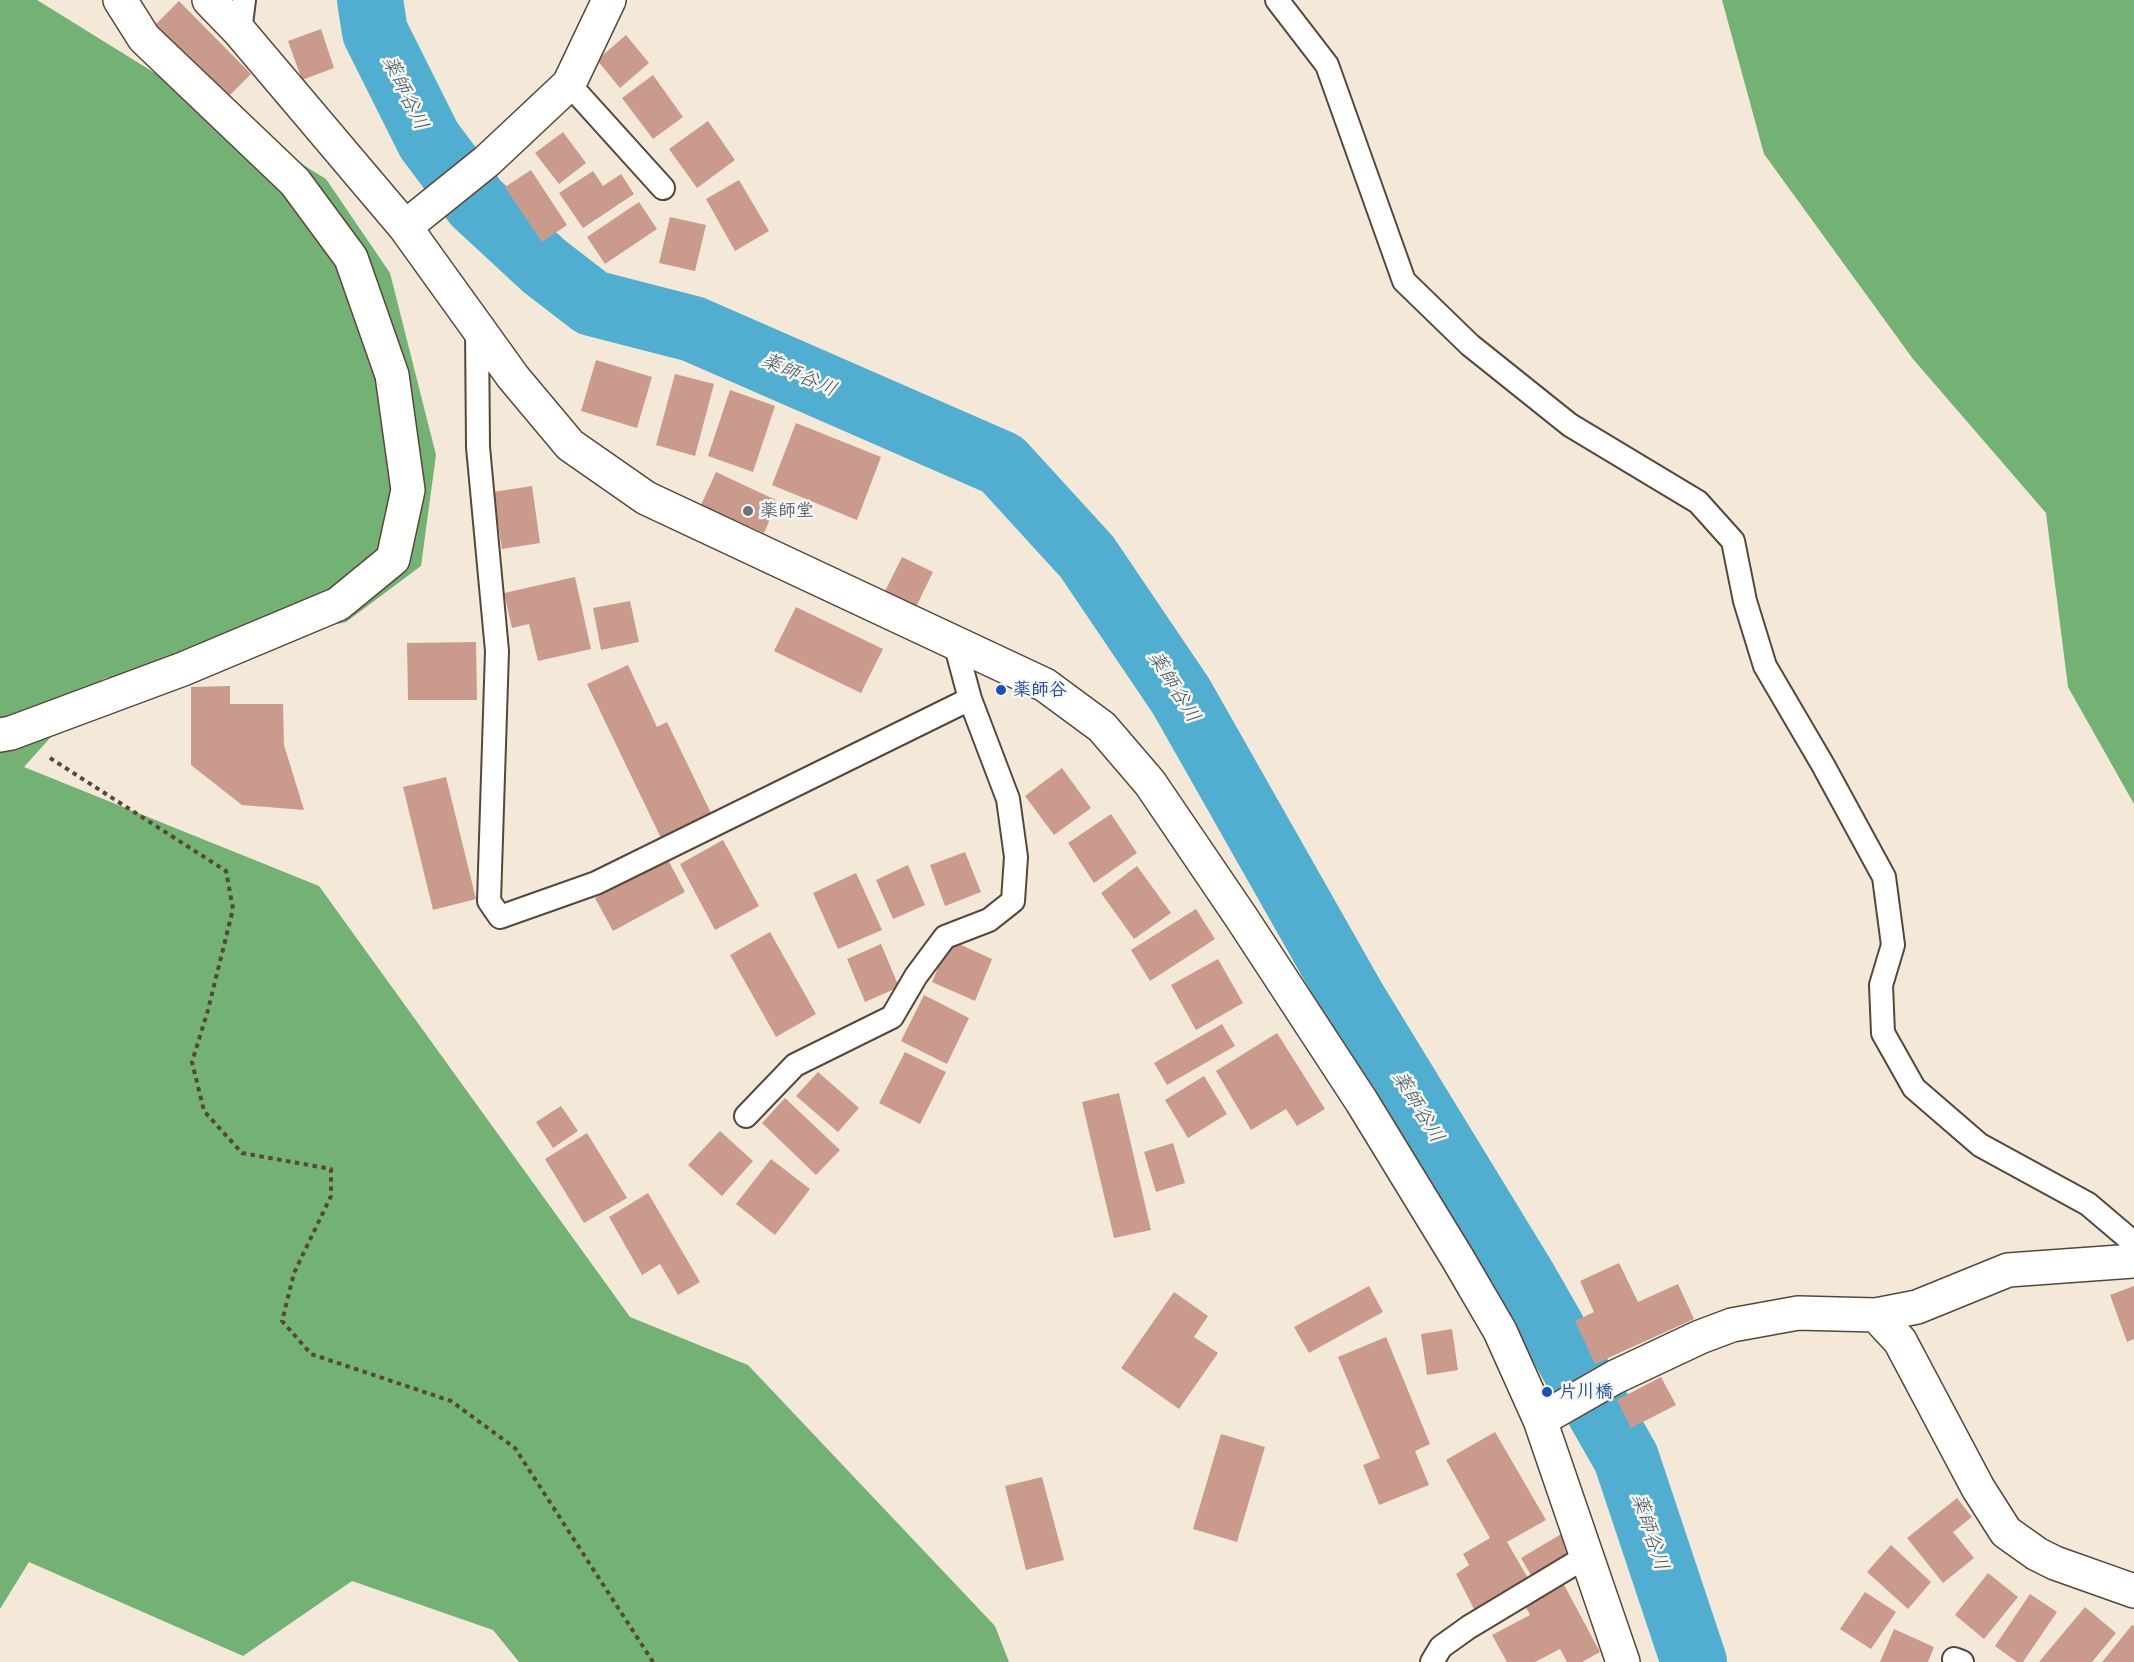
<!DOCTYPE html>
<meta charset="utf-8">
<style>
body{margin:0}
canvas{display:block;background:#f4e9d8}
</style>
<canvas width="2134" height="1662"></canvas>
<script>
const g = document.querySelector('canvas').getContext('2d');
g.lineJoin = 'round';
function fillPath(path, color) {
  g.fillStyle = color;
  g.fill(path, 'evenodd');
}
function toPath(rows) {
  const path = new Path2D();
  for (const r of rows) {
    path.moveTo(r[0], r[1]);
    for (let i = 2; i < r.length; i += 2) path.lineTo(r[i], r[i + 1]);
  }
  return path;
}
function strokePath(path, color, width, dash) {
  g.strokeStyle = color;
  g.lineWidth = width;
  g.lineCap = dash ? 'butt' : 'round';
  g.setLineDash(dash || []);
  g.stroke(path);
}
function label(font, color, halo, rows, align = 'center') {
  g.font = font + ' "Comic Neue","Klee One",sans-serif';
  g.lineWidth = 5;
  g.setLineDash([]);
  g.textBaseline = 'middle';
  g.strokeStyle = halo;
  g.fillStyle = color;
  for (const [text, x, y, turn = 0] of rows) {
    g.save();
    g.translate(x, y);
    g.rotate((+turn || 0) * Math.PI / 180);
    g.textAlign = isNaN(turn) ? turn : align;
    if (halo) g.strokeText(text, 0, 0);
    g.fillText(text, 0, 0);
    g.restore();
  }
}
fillPath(toPath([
 [0,0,37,0,326,179,390,273,436,455,421,566,346,622,103,679,24,767,319,886,630,1317,748,1365,995,1626,1009,1662,519,1662,493,1630,352,1581,243,1656,29,1562,0,1609],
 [1722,0,2134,0,2134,804,2068,687,2046,513,1913,359,1764,154]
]), '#73b274');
strokePath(toPath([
 [370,0,375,32,429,140,476,203,544,266,592,303,693,329,1002,464,1087,557,1181,696,1354,1001,1525,1281,1626,1458,1694,1662]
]), '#52aed0', 66);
fillPath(toPath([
 [179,1,251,74,225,100,153,27],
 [321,29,334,68,302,80,288,41],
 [626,35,649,63,620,88,597,60],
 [653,75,683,117,653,139,622,98],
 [708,121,735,160,697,188,669,149],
 [563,132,586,163,559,184,535,153],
 [531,170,567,225,542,242,505,187],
 [593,171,603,186,621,174,634,194,583,228,559,193],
 [739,180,769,231,735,251,706,199],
 [639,202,657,229,605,264,587,237],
 [670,217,706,225,695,271,659,263],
 [596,360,652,377,637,428,581,411],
 [675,374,714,384,695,456,656,445],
 [730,390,775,406,753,472,708,456],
 [796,423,881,457,857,520,772,485],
 [716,472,778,501,764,533,701,505],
 [532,486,540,543,502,549,493,492],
 [902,557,933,572,912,615,881,599],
 [575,577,591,649,538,661,529,624,512,628,504,593],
 [630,601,639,642,601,650,593,608],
 [796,607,883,649,861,693,774,651],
 [476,642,477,700,408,700,407,643],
 [628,665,657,727,667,722,711,813,661,838,587,684],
 [230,686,230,704,283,704,284,745,304,810,242,805,191,765,191,687],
 [1062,768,1091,808,1054,835,1025,796],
 [446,777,476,899,433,910,403,787],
 [1111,814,1137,853,1094,883,1068,843],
 [723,840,759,906,715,930,680,864],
 [965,852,981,892,945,906,930,865],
 [667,858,685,892,613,931,595,898],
 [908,865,925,905,893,919,876,880],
 [1137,866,1171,913,1134,939,1101,893],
 [856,873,882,930,838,949,813,893],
 [1196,909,1215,939,1150,981,1131,950],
 [770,932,816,1014,776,1037,730,955],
 [950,940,992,959,975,1001,932,982],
 [881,944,899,987,865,1002,847,959],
 [1218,959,1243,1003,1196,1030,1171,985],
 [924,995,969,1018,947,1064,901,1041],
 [1222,1024,1235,1046,1167,1085,1154,1063],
 [1277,1033,1325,1109,1297,1126,1286,1109,1251,1130,1216,1071],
 [905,1052,946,1072,920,1124,879,1103],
 [818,1072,859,1108,838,1132,796,1096],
 [1204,1076,1227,1114,1188,1138,1165,1100],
 [1119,1093,1151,1230,1114,1238,1082,1102],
 [785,1098,840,1150,816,1175,762,1123],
 [561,1106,578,1131,553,1148,536,1122],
 [720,1131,753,1161,722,1196,688,1165],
 [587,1133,627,1198,584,1223,545,1159],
 [1173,1143,1185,1183,1156,1192,1144,1152],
 [771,1159,810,1189,775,1235,736,1204],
 [648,1193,700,1282,678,1295,660,1264,642,1275,609,1217],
 [1619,1263,1638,1302,1678,1284,1694,1319,1595,1364,1575,1321,1594,1312,1580,1281],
 [1369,1286,1383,1312,1309,1353,1294,1327],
 [2134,1286,2134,1339,2127,1342,2110,1295],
 [1174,1292,1208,1316,1194,1337,1218,1353,1179,1409,1121,1368],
 [1452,1329,1458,1370,1427,1375,1421,1334],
 [1386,1337,1430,1444,1415,1451,1429,1485,1379,1505,1363,1465,1380,1458,1338,1357],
 [1661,1377,1676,1405,1631,1428,1617,1400],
 [1495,1432,1546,1520,1507,1542,1529,1580,1475,1611,1456,1574,1469,1565,1463,1554,1490,1538,1446,1460],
 [1221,1434,1265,1447,1237,1542,1193,1529],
 [1042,1477,1064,1560,1026,1570,1005,1486],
 [1957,1498,1972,1517,1953,1532,1974,1558,1943,1583,1907,1538],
 [1563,1533,1574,1552,1532,1577,1521,1558],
 [1891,1545,1931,1582,1908,1609,1867,1572],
 [1988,1573,2018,1597,1984,1639,1955,1615],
 [1562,1581,1600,1652,1582,1662,1567,1662,1560,1649,1535,1662,1507,1662,1492,1635,1530,1615,1523,1602],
 [1865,1592,1896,1612,1871,1649,1840,1629],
 [2030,1594,2057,1612,2023,1662,2017,1662,1995,1646],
 [2085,1607,2116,1633,2092,1662,2039,1662],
 [2132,1625,2134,1626,2134,1662,2102,1662],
 [1894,1629,1934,1647,1928,1662,1880,1662]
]), '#ca9b8c');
const service = toPath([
 [1277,0,1327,65,1404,281,1470,345,1570,425,1698,502,1733,541,1745,601,1765,666,1823,765,1884,877,1893,945,1881,985,1883,1033,1914,1088,1980,1145,2088,1204,2134,1243],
 [240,32,244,0],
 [569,84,663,188],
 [477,327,478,447,497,651,489,901,500,917,596,883,970,699],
 [746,1116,795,1065,892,1017,916,976,945,937,989,920,1013,901,1016,857,1008,799,970,699,955,643],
 [1954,1659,1962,1662],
 [1432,1662,1441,1647,1469,1627,1587,1556]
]);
const minor = toPath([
 [209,0,240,32,405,227,513,377,570,445,646,498,1045,685,1102,727,1150,783,1241,917,1362,1102,1458,1259,1500,1331,1540,1420,1623,1662],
 [405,227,487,161,569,84,609,0],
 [0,735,11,733,183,669,338,604,393,559,408,490,392,375,351,258,295,182,144,38,120,0],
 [1876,1315,1900,1341,1978,1488,2006,1532,2037,1554,2055,1563,2134,1591],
 [1540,1420,1615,1377,1700,1337,1732,1325,1798,1313,1876,1315,1917,1307,2008,1270,2134,1261]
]);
strokePath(service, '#57473a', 26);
strokePath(minor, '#57473a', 36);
strokePath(toPath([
 [50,758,226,871,233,909,208,1010,192,1062,204,1111,242,1153,331,1169,331,1196,294,1273,282,1321,311,1354,451,1401,515,1448,653,1662]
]), '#57473a', 4, [4.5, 4.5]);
strokePath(service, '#fff', 22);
strokePath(minor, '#fff', 33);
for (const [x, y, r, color] of [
 [748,511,6,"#6b7280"],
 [1001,690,6,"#1a4fb4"],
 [1547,1392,6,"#1a4fb4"]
]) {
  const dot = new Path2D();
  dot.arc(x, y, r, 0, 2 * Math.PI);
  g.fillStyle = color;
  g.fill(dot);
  strokePath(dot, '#f6f6f2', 2);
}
label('bold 18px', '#5b616d', '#f6f6f2', [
 ["薬師堂",760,511]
], 'left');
label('bold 18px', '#164399', '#f6f6f2', [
 ["薬師谷",1013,690],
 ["片川橋",1559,1392]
], 'left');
label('italic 20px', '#43585c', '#f6f6f2', [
 ["薬師谷川",405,93,64],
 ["薬師谷川",799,375,24],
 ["薬師谷川",1174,687,58],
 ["薬師谷川",1418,1107,59],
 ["薬師谷川",1650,1532,72]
]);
</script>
